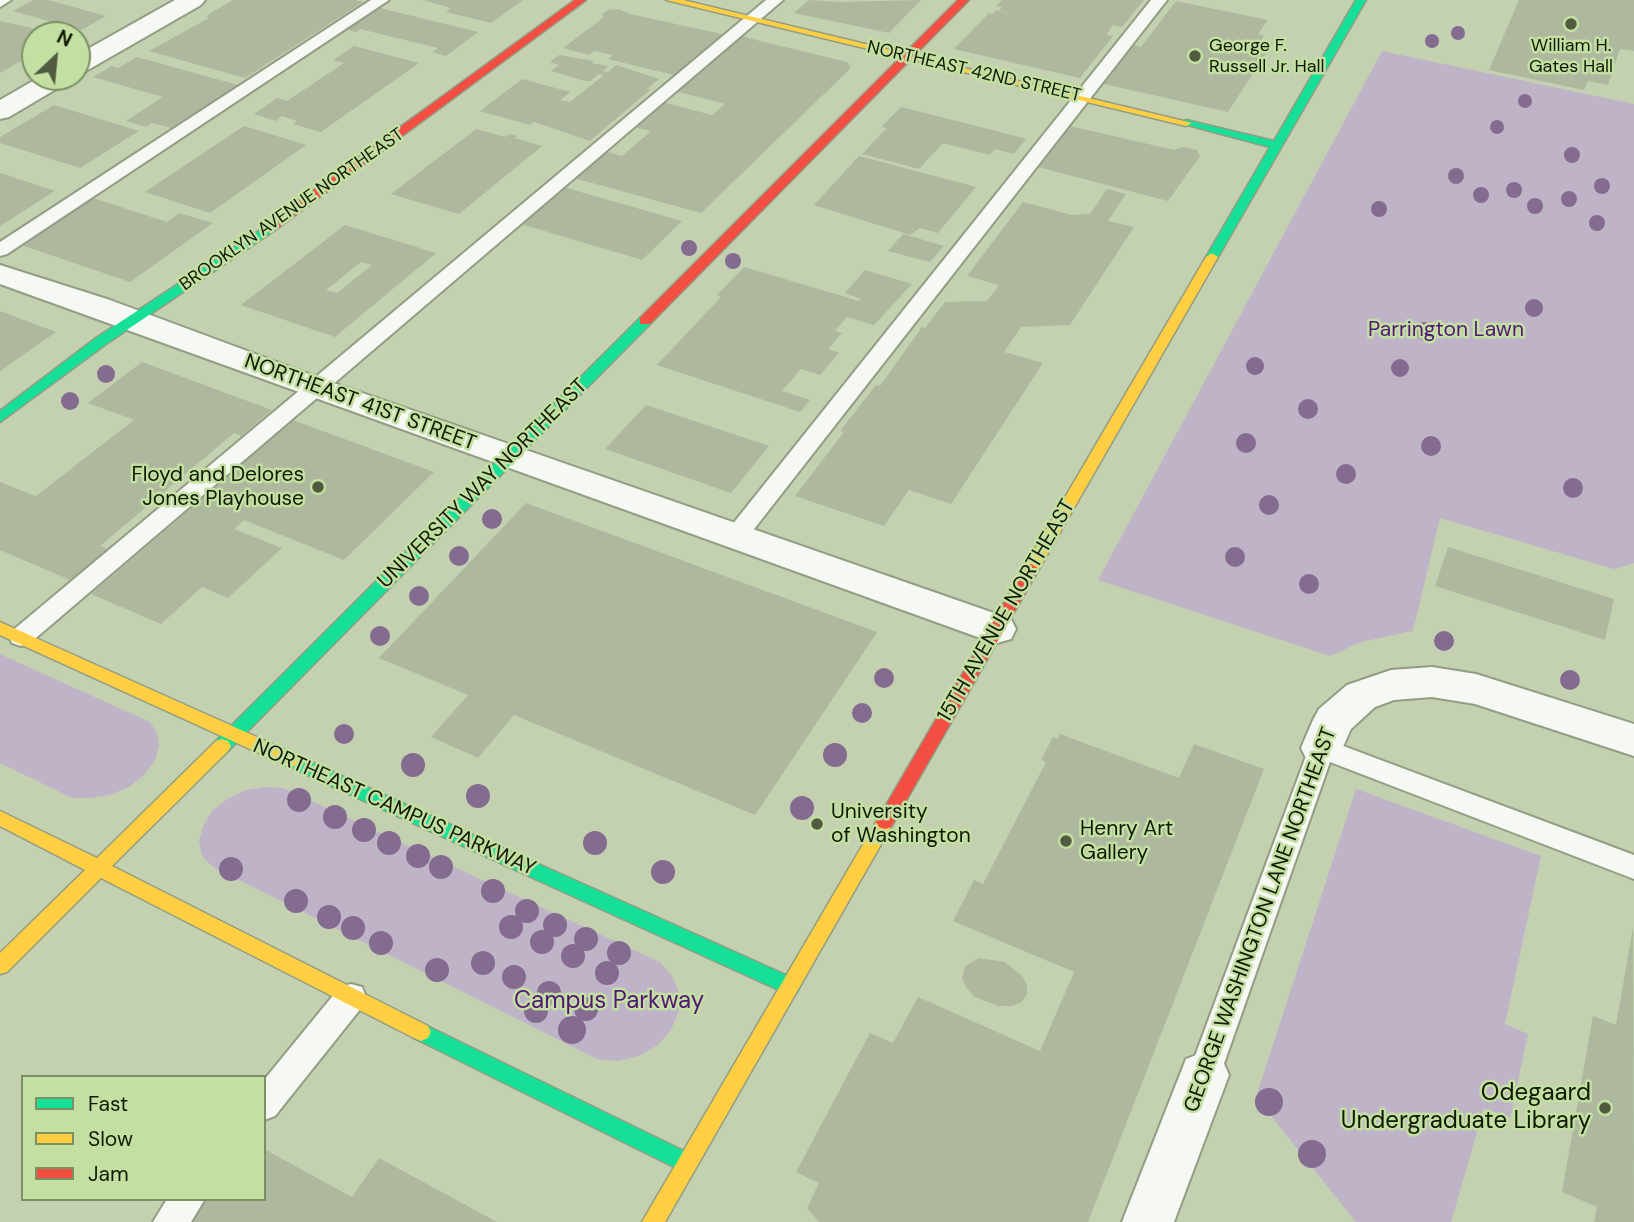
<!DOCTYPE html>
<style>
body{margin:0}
#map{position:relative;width:1634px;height:1222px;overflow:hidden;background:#c3d1b0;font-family:"DM Sans",sans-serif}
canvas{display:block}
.legend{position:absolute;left:21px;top:1075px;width:245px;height:126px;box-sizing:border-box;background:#c4dfa2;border:2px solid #7c9063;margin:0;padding:9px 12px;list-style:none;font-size:21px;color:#111a04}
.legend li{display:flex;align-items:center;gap:14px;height:35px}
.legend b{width:35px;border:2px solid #7c9063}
.north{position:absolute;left:21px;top:21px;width:70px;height:70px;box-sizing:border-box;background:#c4dfa2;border:2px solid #7c9063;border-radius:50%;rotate:26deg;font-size:19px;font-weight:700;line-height:28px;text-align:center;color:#111a04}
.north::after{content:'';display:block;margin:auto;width:24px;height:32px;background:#4f5a40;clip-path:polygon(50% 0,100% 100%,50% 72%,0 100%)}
</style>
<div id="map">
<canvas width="1634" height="1222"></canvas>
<ul class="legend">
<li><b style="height:9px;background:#16e098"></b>Fast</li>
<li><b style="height:9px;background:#ffcf43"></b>Slow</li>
<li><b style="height:9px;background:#f24e42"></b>Jam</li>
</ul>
<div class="north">N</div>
</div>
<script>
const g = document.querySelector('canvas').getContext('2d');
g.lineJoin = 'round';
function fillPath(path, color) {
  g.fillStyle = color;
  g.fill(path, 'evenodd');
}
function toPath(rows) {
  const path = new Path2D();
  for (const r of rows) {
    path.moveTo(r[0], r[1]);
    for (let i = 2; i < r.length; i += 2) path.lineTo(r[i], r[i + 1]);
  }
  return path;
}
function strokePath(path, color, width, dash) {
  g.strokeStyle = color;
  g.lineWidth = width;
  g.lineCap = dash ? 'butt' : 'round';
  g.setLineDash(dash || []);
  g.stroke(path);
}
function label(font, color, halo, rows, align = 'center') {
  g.font = font + ' "DM Sans",sans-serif';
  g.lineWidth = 5;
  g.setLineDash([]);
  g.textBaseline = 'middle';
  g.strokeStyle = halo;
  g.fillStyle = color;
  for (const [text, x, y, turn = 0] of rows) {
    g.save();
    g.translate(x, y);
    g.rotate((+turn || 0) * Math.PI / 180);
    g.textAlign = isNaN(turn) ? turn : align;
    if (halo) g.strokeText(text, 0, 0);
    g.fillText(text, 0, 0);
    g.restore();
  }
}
fillPath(toPath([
 [1382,51,1634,104,1634,563,1614,569,1440,518,1413,631,1361,642,1330,656,1098,580],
 [0,654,150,722,157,733,159,746,155,761,144,775,129,787,109,795,90,798,72,798,0,763],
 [264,787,283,788,660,962,672,976,679,992,679,1011,671,1030,658,1045,639,1056,618,1061,597,1059,213,867,202,856,199,841,203,826,212,811,227,799,246,790],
 [1356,789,1541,856,1505,1024,1528,1034,1510,1118,1484,1108,1451,1222,1356,1222,1256,1097]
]), '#bfb4c7');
fillPath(toPath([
 [34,0,48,0,106,16,81,30,13,11],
 [233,0,355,0,363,2,245,78,149,51,209,18,206,16],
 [423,0,523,0,491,23,446,12,451,8],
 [809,0,841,2,921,0,889,33,794,13],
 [1002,0,1144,0,1122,27,1113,25,1106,35,1113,36,1080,78,954,49,989,13,993,14,996,10,1015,15,999,10,1002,7,996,6],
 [1519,0,1634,0,1634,51,1620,49,1608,85,1588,81,1584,90,1489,70],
 [1176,1,1268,20,1258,34,1264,36,1261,40,1273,43,1228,112,1104,84,1134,45,1141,47],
 [376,7,478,32,446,56,432,52,438,48,360,29,356,32,343,29],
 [619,9,630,14,726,35,677,76,608,59,613,55,594,51,589,55,563,48,604,17,602,14,608,10],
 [0,21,27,27,54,35,35,35,35,53,0,73],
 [740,36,847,62,851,68,701,213,574,178,605,151,622,156,651,131,634,127,662,102,712,115,725,104,675,91],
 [354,46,419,63,321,132,293,124,297,121,282,116,276,121,254,114,277,98,287,101,344,63,333,60],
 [559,55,594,61,592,63,608,66,603,71,608,72,616,65,659,79,647,89,651,89,590,141,534,122,530,125,480,111,522,79,571,92,560,100,570,102,604,75,599,74,590,81,585,81,551,71,559,65,550,62],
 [137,57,238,85,171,128,152,123,146,127,126,121,163,97,93,77,112,66,118,68],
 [54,105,139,131,80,168,0,143,0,137],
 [901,107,1000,132,1026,139,1014,154,995,149,990,155,943,143,919,169,862,154,887,128,881,127],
 [244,126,306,145,210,213,145,192],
 [1070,126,1174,150,1183,147,1197,150,1200,156,1168,201,1038,167],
 [476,129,505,137,509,134,517,136,514,138,542,146,459,214,391,194],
 [859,156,976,187,938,233,920,228,910,235,814,205],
 [0,173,55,191,0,226],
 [563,187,682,221,642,260,521,224],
 [1107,189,1126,194,1108,221,1134,227,1070,325,1021,327,1004,352,1043,363,951,504,909,490,884,526,795,496,844,432,840,431,876,385,880,386,922,327,925,328,945,302,987,301,999,285,967,276,1023,202,1072,215,1090,214],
 [87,196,167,222,179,213,213,223,130,282,15,243],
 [345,225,436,253,335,337,241,305],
 [361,262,372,265,337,293,326,290],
 [903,234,944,246,930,262,888,251],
 [744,267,859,301,861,299,845,293,865,270,912,284,874,325,847,317,835,331,842,333,828,349,839,353,820,375,801,369,782,391,810,400,800,412,657,365,721,297,717,295],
 [0,311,56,332,0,371],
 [142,362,272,410,241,436,234,433,100,546,108,549,70,580,0,550,0,482,36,496,134,420,88,403],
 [646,405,769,446,731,493,605,449],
 [290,419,434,472,344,560,244,520,234,529,282,548,228,598,202,587,161,624,91,594,245,462,242,461],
 [526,503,877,632,755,815,514,715,478,758,431,737,468,695,379,658],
 [1448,547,1614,599,1605,640,1435,586],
 [1060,734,1179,778,1194,744,1264,769,1088,1222,819,1222,807,1208,819,1183,796,1172,870,1033,893,1043,918,997,1040,1051,1074,972,953,921,974,880,983,884,1046,762,1041,760,1053,737,1057,739],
 [1633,928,1634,1222,1594,1222,1597,1207,1562,1192,1593,1016,1616,1025],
 [979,958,1005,962,1022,976,1027,985,1027,994,1022,1002,1012,1006,999,1006,975,997,967,989,962,979,965,966],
 [264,1149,352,1197,379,1158,497,1222,188,1222,206,1199,264,1199]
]), '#adb89e');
const lane = toPath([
 [0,0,11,0,0,7,0,0],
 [371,0,389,0,7,254,0,256,0,242,371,0],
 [766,0,783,0,30,643,21,646,12,643,9,637,12,631,766,0],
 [1151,0,1167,0,744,542,736,544,728,542,724,536,728,530,1151,0],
 [1322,738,1634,855,1634,879,1330,762,1220,1075,1215,1085,1204,1090,1193,1085,1188,1075,1309,748,1313,741,1322,738],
 [351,984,362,987,366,997,362,1007,275,1116,264,1120,264,1080,340,987,351,984],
 [167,1199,205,1199,191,1222,153,1222,167,1199]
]);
const street = toPath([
 [175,0,205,0,201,5,86,71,77,74,77,55,175,0],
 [40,77,72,77,68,82,9,117,0,119,0,100,40,77],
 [0,265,110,300,328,381,1011,619,1016,629,1011,639,997,643,983,639,0,284,0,265],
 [1432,667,1476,674,1634,724,1634,756,1475,704,1432,697,1394,700,1375,707,1351,729,1337,760,1322,764,1307,760,1301,748,1313,720,1319,709,1347,685,1391,670,1432,667],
 [1204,1052,1222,1059,1229,1075,1174,1222,1122,1222,1186,1059,1204,1052]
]);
const fast = toPath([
 [1356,0,1366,0,1218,257,1216,260,1208,260,1206,257,1270,147,1180,123,1186,120,1274,141,1356,0],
 [271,223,275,224,275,230,106,344,0,422,0,411,96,338,271,223],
 [645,317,651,321,650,324,228,751,216,751,213,746,216,741,640,318,645,317],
 [291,753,797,980,800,986,797,992,790,995,783,992,285,765,282,760,285,755,291,753],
 [421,1023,694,1156,698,1163,694,1170,687,1173,680,1170,414,1038,411,1032,414,1026,421,1023]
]);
const slow = toPath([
 [666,0,683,0,1192,123,1186,126,666,0],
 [1212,253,1218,257,1039,569,1031,574,1026,573,1023,569,1206,257,1212,253],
 [0,622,297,755,300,760,297,765,291,767,285,765,0,635,0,622],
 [222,739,228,741,231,746,228,751,112,866,428,1026,431,1032,428,1038,421,1041,414,1038,101,878,7,972,0,974,0,953,85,870,0,826,0,811,97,858,216,741,222,739],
 [885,815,891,817,894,822,891,827,665,1222,642,1222,879,817,885,815]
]);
const jam = toPath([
 [575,0,586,0,275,230,267,230,267,224,575,0],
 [958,0,969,0,650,324,640,324,640,318,958,0],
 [1031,564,1039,569,891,827,885,829,879,827,876,822,879,817,1026,565,1031,564]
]);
strokePath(lane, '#929d83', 4);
strokePath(street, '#929d83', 4);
strokePath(fast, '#929d83', 3);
strokePath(slow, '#929d83', 3);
strokePath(jam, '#929d83', 3);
fillPath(lane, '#f6f8f3');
fillPath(street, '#f6f8f3');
fillPath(fast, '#16e098');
fillPath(slow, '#ffcf43');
fillPath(jam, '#f24e42');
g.fillStyle = '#846b90';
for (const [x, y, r] of [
 [1458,33,7],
 [1432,41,7],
 [1525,101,7],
 [1497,127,7],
 [1572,155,8],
 [1456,176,8],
 [1602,186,8],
 [1514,190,8],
 [1481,195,8],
 [1569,199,8],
 [1535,206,8],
 [1379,209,8],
 [1597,223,8],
 [689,248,8],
 [733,261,8],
 [1534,308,9],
 [1424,331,9],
 [1255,366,9],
 [1400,368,9],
 [106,374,9],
 [70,401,9],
 [1308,409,10],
 [1246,443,10],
 [1431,446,10],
 [1346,474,10],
 [1573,488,10],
 [1269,505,10],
 [492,519,10],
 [459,556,10],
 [1235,557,10],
 [1309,584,10],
 [419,596,10],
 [380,636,10],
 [1444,641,10],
 [884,678,10],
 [1570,680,10],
 [862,713,10],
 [344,734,10],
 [835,755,12],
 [413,765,12],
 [478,796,12],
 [299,800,12],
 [802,808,12],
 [335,817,12],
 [364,830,12],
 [389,843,12],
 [595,843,12],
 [418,856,12],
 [441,867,12],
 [231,869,12],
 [663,872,12],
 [493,891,12],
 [296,901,12],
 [527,911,12],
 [329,917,12],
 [555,925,12],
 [511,927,12],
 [353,928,12],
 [586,939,12],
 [542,942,12],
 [381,943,12],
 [619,953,12],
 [573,956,12],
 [483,963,12],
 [437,970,12],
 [607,973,12],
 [514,977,12],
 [549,993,12],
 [586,1009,12],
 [536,1011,12],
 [572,1030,14],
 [1269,1102,14],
 [1312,1154,14]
]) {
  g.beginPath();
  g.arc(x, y, r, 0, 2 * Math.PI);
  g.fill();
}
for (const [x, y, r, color] of [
 [1571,24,7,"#4f5a40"],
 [1195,56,7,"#4f5a40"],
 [318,487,7,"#4f5a40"],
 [817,824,7,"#4f5a40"],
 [1066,841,7,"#4f5a40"],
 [1605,1108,7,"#4f5a40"]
]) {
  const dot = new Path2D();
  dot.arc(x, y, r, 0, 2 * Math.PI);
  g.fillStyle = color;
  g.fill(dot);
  strokePath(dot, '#c4dfa2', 2.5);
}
label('18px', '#111a04', '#c4dfa2', [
 ["George F.",1209,46],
 ["Russell Jr. Hall",1209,67],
 ["William H.",1571,46,"center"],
 ["Gates Hall",1571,67,"center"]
], 'left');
label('18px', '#111a04', '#c4dfa2', [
 ["NORTHEAST 42ND STREET",974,72,13],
 ["BROOKLYN AVENUE NORTHEAST",292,210,-35]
]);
label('21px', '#501775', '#c4dfa2', [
 ["Parrington Lawn",1446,330]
]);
label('21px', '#111a04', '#c4dfa2', [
 ["NORTHEAST 41ST STREET",360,403,20],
 ["UNIVERSITY WAY NORTHEAST",483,484,-45],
 ["15TH AVENUE NORTHEAST",1007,611,-60],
 ["NORTHEAST CAMPUS PARKWAY",394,808,24],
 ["GEORGE WASHINGTON LANE NORTHEAST",1261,920,-70]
]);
label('21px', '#111a04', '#c4dfa2', [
 ["Floyd and Delores",304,475,"right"],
 ["Jones Playhouse",304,499,"right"],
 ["University",831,812],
 ["of Washington",831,836],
 ["Henry Art",1080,829],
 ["Gallery",1080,853]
], 'left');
label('24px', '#501775', '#c4dfa2', [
 ["Campus Parkway",609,1002]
]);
label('24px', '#111a04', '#c4dfa2', [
 ["Odegaard",1591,1094],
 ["Undergraduate Library",1591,1122]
], 'right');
</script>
